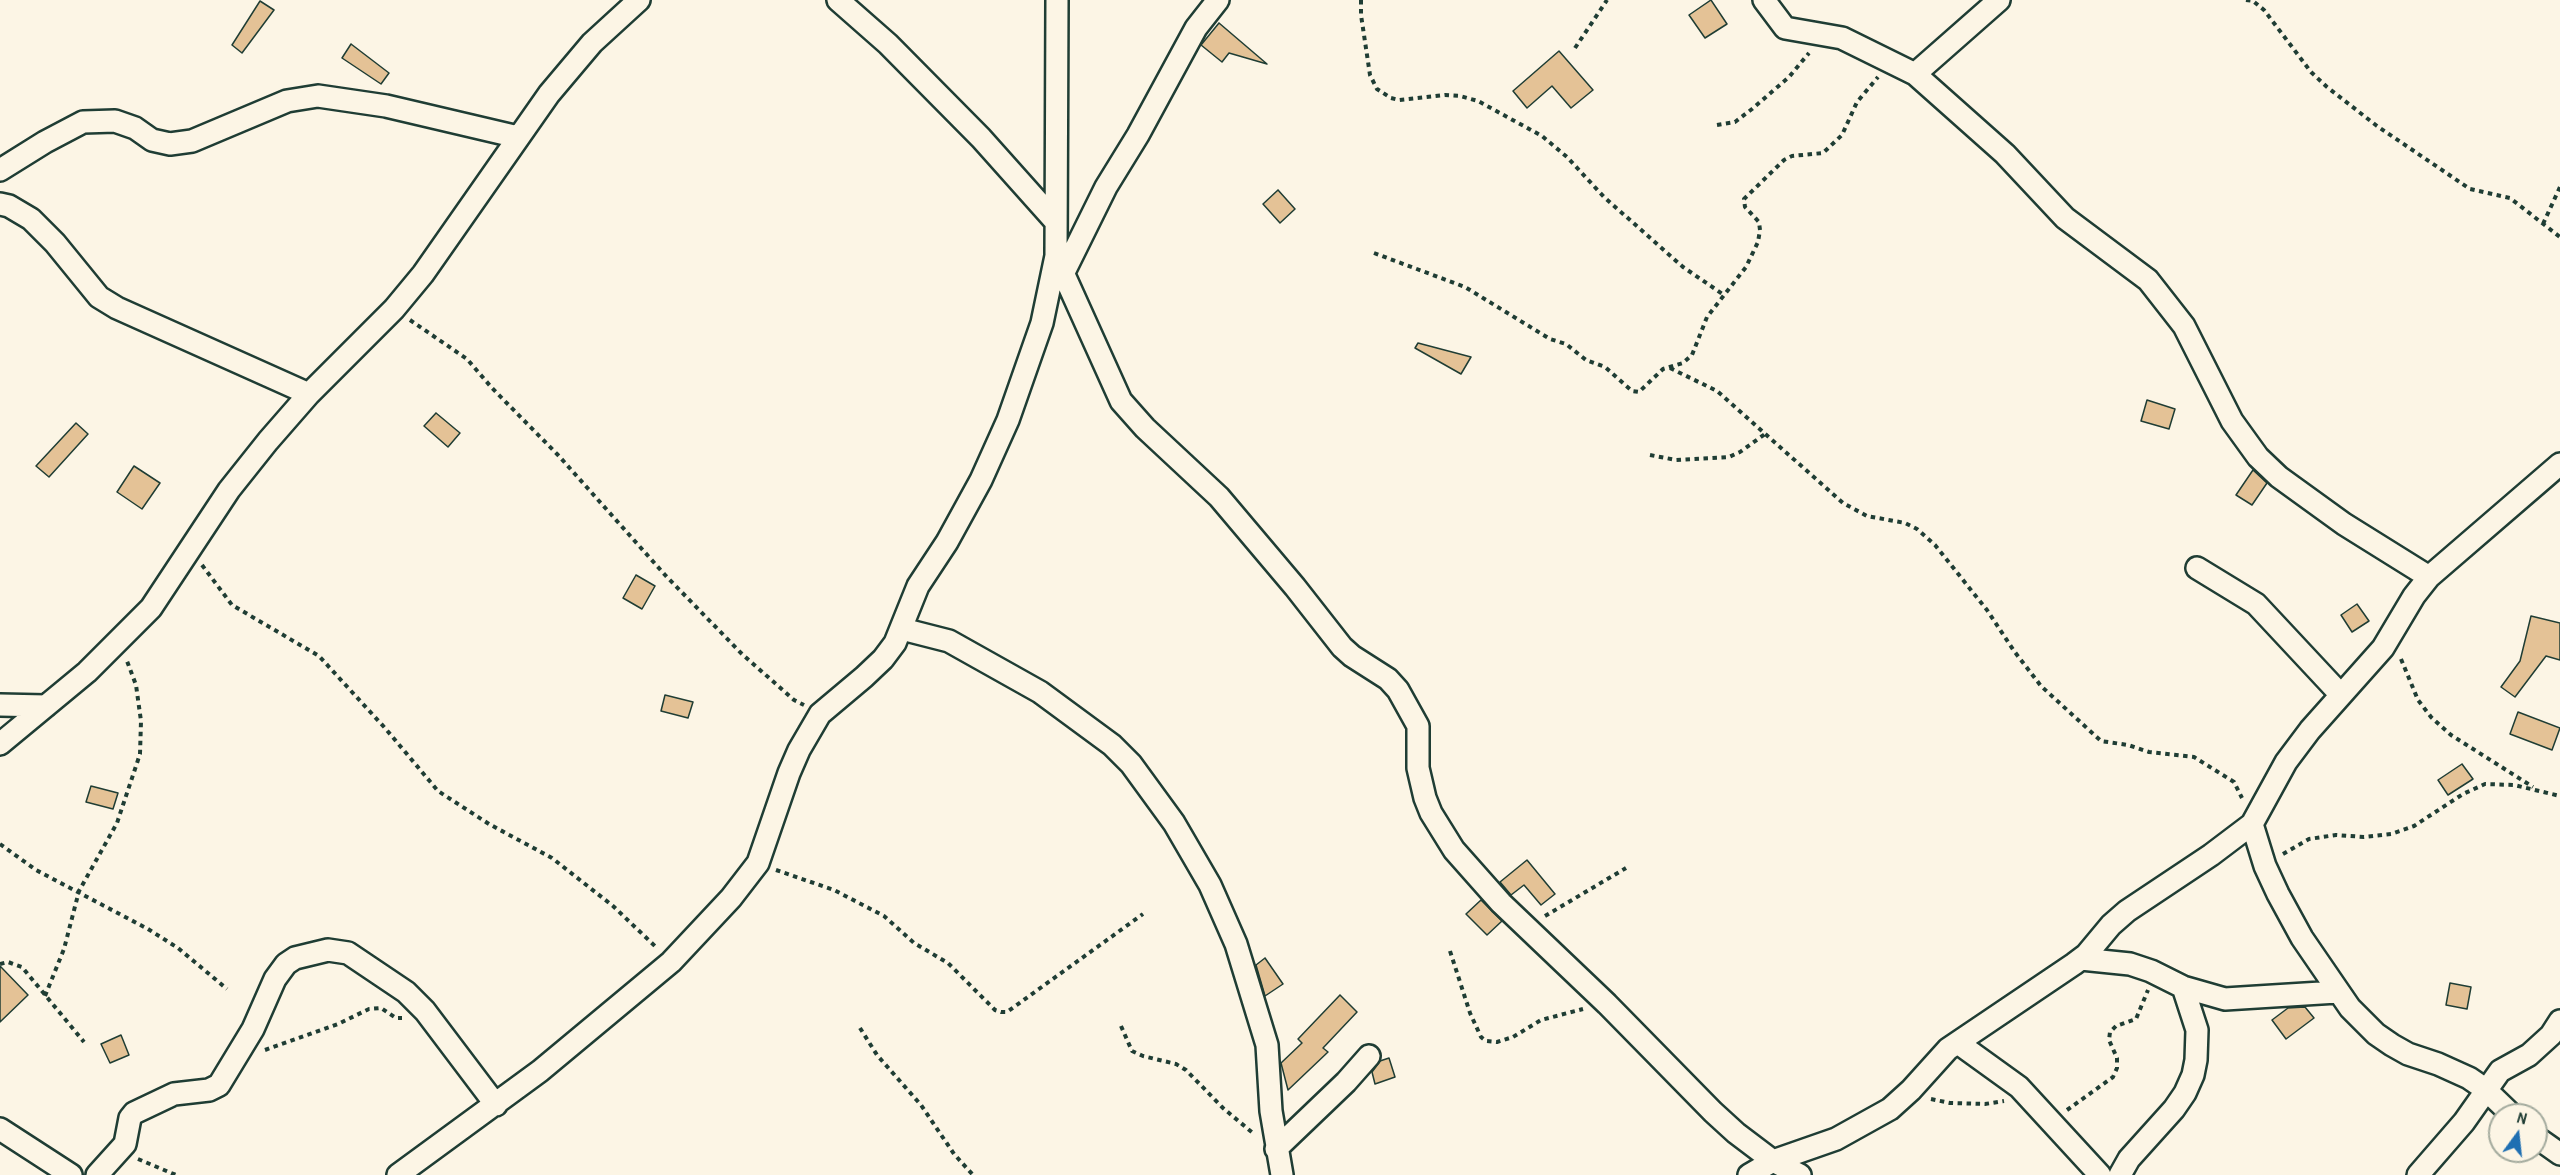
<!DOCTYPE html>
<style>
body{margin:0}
#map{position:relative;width:2560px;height:1175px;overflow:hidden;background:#fcf5e5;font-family:"Patrick Hand",sans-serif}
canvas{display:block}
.north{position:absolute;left:2488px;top:1103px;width:60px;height:60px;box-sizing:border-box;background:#fcf5e5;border:2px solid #a4ab9e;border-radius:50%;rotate:15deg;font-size:16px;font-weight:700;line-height:24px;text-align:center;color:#1f3d34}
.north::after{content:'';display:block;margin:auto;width:21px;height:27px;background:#1f6fb2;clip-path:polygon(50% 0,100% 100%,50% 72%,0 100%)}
</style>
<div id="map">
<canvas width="2560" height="1175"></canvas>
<div class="north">N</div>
</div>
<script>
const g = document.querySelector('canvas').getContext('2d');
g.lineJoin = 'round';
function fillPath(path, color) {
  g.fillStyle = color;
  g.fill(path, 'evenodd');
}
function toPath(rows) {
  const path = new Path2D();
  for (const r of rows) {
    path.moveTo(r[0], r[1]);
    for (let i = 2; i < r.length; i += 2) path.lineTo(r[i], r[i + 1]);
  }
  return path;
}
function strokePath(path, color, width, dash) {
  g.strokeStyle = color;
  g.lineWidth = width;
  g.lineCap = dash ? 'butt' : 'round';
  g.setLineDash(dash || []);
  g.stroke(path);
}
const building = toPath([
 [1711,0,1727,24,1705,38,1689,15,1711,0],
 [260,1,274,10,242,53,232,45,260,1],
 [1219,23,1267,64,1229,53,1222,62,1201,45,1219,23],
 [351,44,389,73,381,84,342,58,351,44],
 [1559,51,1593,90,1571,108,1552,86,1527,108,1513,91,1559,51],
 [1278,190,1295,209,1280,223,1263,204,1278,190],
 [1418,343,1471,357,1461,374,1415,348,1418,343],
 [2147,400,2175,409,2169,429,2141,421,2147,400],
 [436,413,460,433,448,447,424,426,436,413],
 [76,423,88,434,49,477,36,466,76,423],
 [134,466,160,483,142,509,117,492,134,466],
 [2253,470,2267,483,2252,505,2236,495,2253,470],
 [636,575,655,586,642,609,623,598,636,575],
 [2357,604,2369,621,2352,632,2341,615,2357,604],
 [2531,616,2560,623,2560,660,2546,656,2515,697,2501,687,2520,661,2531,616],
 [665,695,693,702,688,718,661,711,665,695],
 [2518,712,2560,728,2552,750,2510,734,2518,712],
 [2462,764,2473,779,2448,795,2438,780,2462,764],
 [91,786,118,793,113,809,86,802,91,786],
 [1527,860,1555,894,1541,905,1524,885,1511,895,1500,882,1527,860],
 [1481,900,1502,921,1487,935,1466,914,1481,900],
 [1265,958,1283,984,1265,996,1256,965,1265,958],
 [0,966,28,995,0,1022,0,966],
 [2450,983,2471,987,2467,1009,2446,1005,2450,983],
 [1340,995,1357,1012,1323,1048,1328,1052,1288,1090,1281,1063,1302,1043,1298,1039,1340,995],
 [2305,1007,2314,1018,2286,1039,2272,1020,2288,1008,2305,1007],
 [121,1035,129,1055,110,1063,101,1044,121,1035],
 [1389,1058,1395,1077,1375,1084,1372,1072,1380,1061,1389,1058]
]);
fillPath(building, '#e4c296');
strokePath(building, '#1f3d34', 1.5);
const minor = toPath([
 [838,0,888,44,981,138,1056,222],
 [1764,0,1785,28,1842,38,1915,74,2005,154,2065,218,2148,280,2184,326,2232,421,2258,457,2279,477,2344,524,2429,577],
 [1915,74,1999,0],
 [0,170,45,142,83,122,115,121,135,128,152,140,170,144,192,141,287,101,318,96,386,106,518,137],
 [0,204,9,206,31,219,55,243,99,297,117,308,309,394],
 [1056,257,1121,401,1145,428,1219,497,1295,587,1342,647,1352,656,1388,679,1398,690,1418,726,1418,768,1425,798,1431,813,1454,850,1501,903,1607,1004,1713,1112,1736,1133,1773,1161,1800,1175],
 [1063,274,1106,187,1138,135,1196,28,1218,0],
 [2197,568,2256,604,2341,695],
 [902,629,949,641,1040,692,1112,745,1131,764,1174,823,1210,885,1236,944,1267,1045,1271,1111,1282,1175],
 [0,705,46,706],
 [0,744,87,672,151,608,229,490,268,441,309,394,394,309,423,274,549,94,592,43,639,0],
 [2252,824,2265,866,2278,894,2302,938,2350,1008,2376,1034,2392,1045,2408,1054,2438,1064,2469,1078,2485,1089,2512,1115],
 [2081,959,2130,964,2151,971,2183,987,2225,999,2337,992],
 [1958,1043,2019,1087,2100,1175],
 [0,1129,71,1175],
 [2536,1137,2560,1154],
 [1276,1149,1346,1082,1369,1056],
 [97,1175,125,1144,130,1118,134,1113,174,1094,209,1090,219,1085,253,1029,275,979,286,964,295,958,328,950,348,953,406,992,425,1011,496,1105],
 [398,1175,540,1071,671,962,731,898,758,863,789,773,799,750,820,714,864,677,883,659,895,643,918,586,947,542,981,480,1008,420,1042,323,1056,256,1057,0],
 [1749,1175,1773,1161,1836,1139,1890,1109,1911,1090,1948,1049,2074,964,2086,955,2111,925,2127,911,2211,855,2252,824,2286,762,2310,730,2383,648,2414,596,2429,577,2560,464],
 [2120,1175,2129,1159,2174,1109,2185,1093,2193,1075,2196,1060,2197,1030,2183,987],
 [2418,1175,2464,1122,2500,1071,2529,1055,2551,1035,2560,1021]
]);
strokePath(minor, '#1f3d34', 26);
strokePath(toPath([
 [1361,0,1361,15,1370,75,1377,89,1391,98,1399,100,1445,95,1460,96,1478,101,1542,136,1567,157,1604,197,1683,267,1724,295],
 [2246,0,2253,1,2264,10,2311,72,2327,87,2377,126,2470,189,2510,198,2560,237],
 [1575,48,1607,0],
 [1717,125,1735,122,1752,109,1789,77,1809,53],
 [2543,224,2560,187],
 [1374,253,1465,287,1550,339,1566,344,1586,360,1605,367,1632,391,1639,392,1663,369,1683,363,1692,355,1707,317,1746,267,1758,242,1760,230,1759,222,1745,207,1744,199,1784,160,1792,156,1823,153,1842,135,1857,102,1878,77],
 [410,320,467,359,492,388,558,455,666,576,742,654,794,700,804,705],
 [1670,368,1717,391,1843,503,1867,516,1905,523,1917,529,1935,545,1987,610,2014,651,2041,686,2101,741,2128,745,2149,752,2194,757,2234,782,2242,798],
 [1650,455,1676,460,1729,457,1740,452,1765,434],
 [202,565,232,605,319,656,385,728,438,791,489,824,552,858,613,906,657,948],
 [2401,659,2418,700,2431,717,2451,735,2533,787],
 [0,844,36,870,148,929,178,948,227,989],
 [2283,854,2309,839,2336,835,2364,837,2391,834,2414,826,2463,794,2485,784,2514,785,2560,796],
 [776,870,834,890,884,916,914,943,948,963,995,1010,1001,1012,1007,1012,1143,914],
 [1545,916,1626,868],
 [1450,951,1470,1013,1481,1037,1486,1041,1497,1042,1513,1037,1541,1020,1583,1009],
 [0,964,8,962,22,967,84,1042],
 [45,996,64,949,79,891,117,823,140,754,141,721,136,685,127,661],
 [1121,1026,1132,1051,1143,1056,1176,1064,1186,1070,1223,1108,1254,1134],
 [860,1028,877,1055,921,1105,954,1154,973,1175],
 [265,1050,338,1024,369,1009,381,1008,396,1018,402,1018],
 [1931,1099,1950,1103,1985,1104,2004,1101],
 [2067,1110,2113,1077,2117,1068,2117,1058,2109,1040,2110,1032,2116,1026,2136,1019,2148,990],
 [138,1159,176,1175]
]), '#1f3d34', 4, [4.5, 4.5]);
strokePath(minor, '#fcf5e5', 21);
</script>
